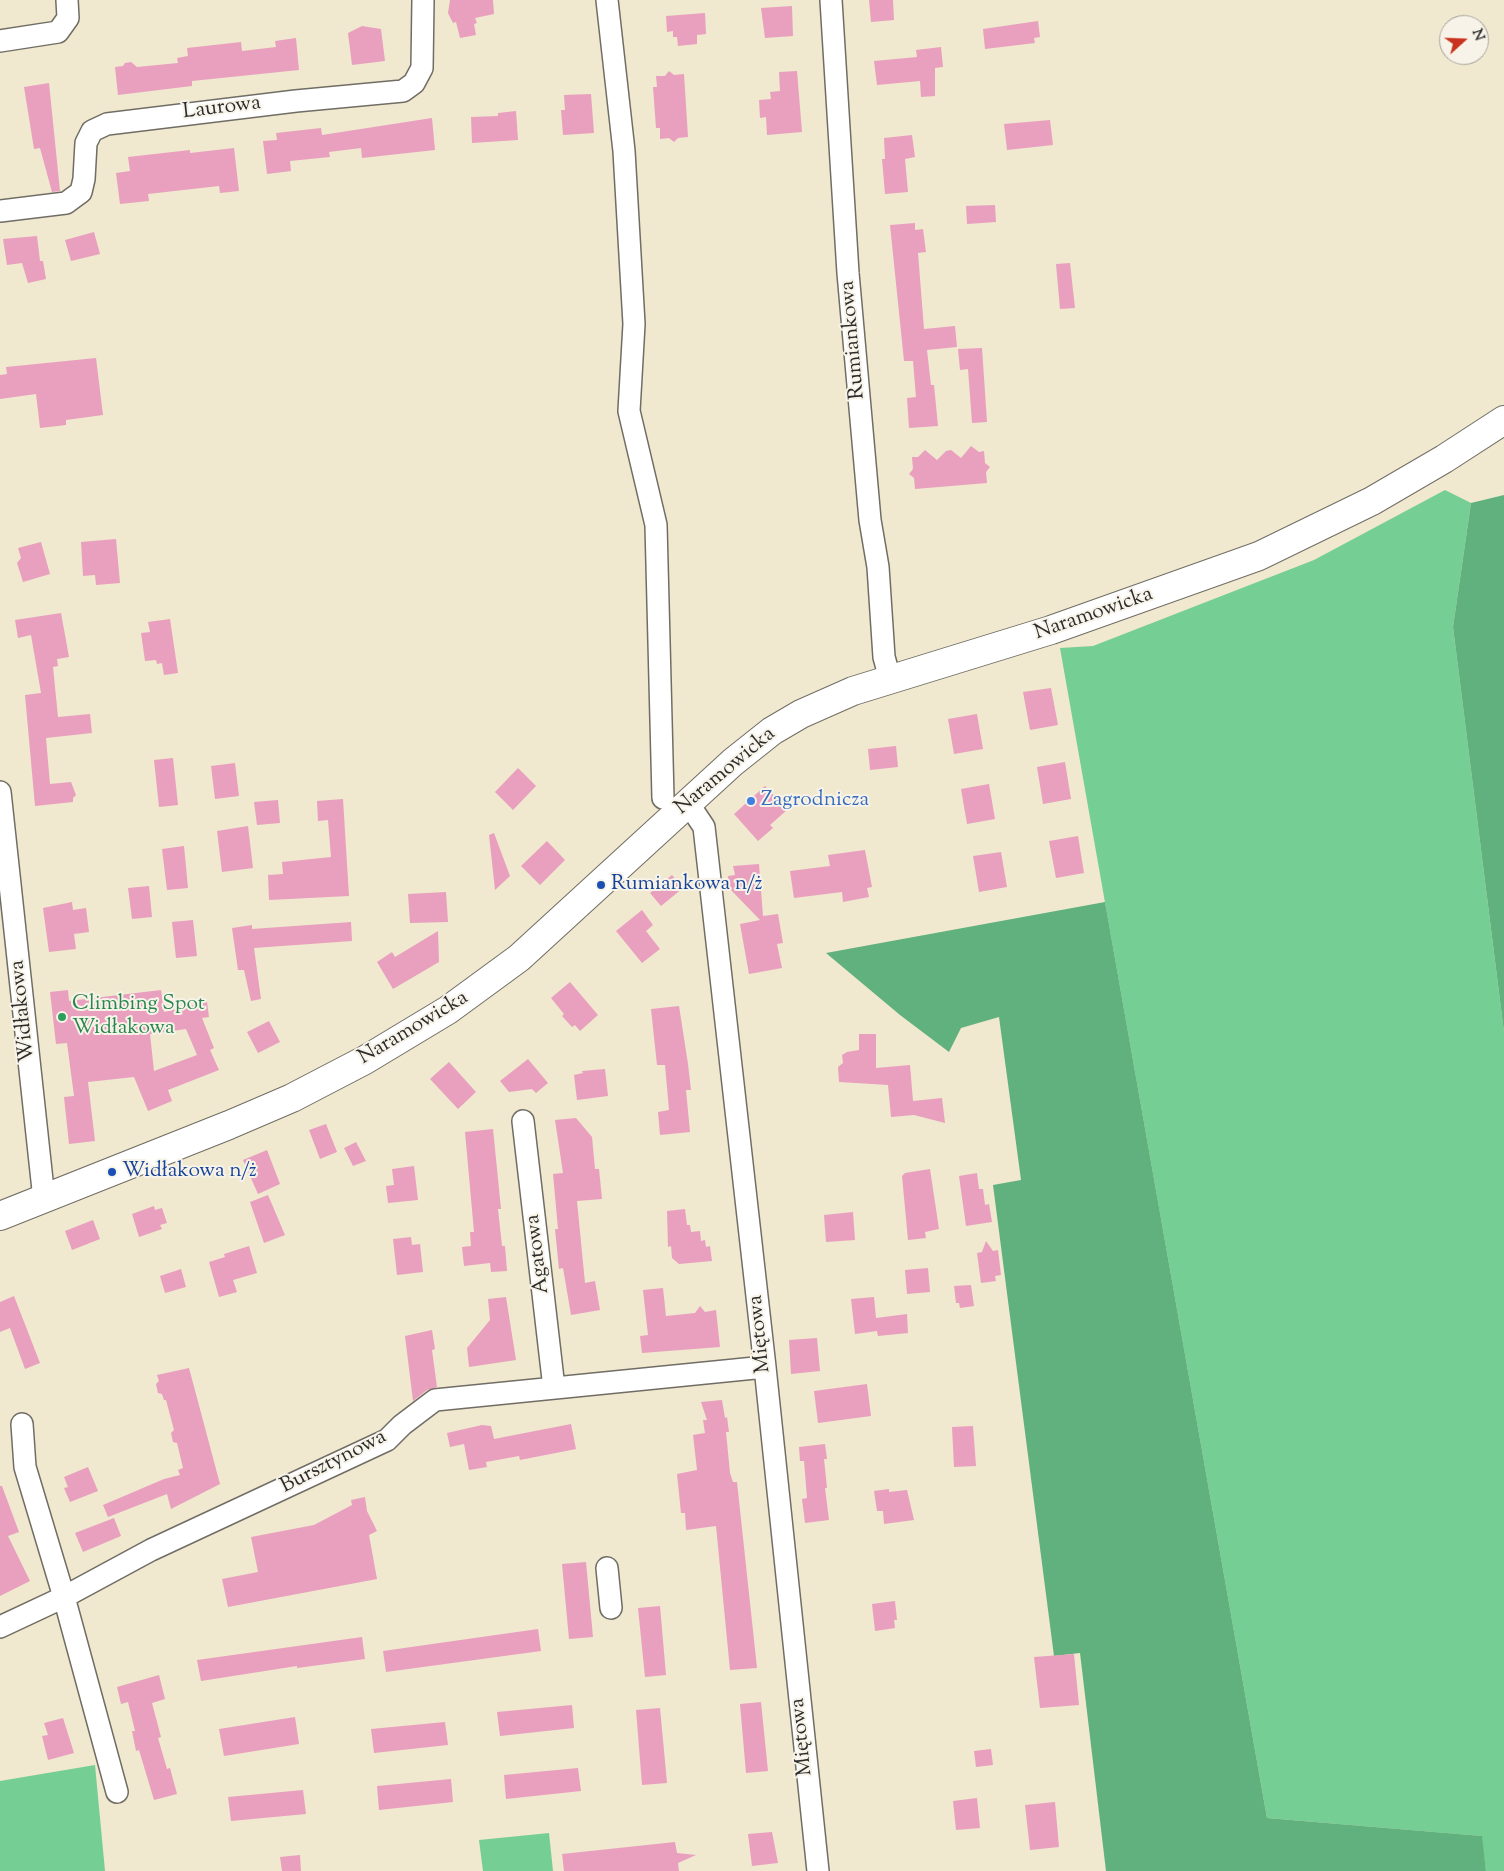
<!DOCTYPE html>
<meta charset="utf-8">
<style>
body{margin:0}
#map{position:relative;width:1504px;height:1871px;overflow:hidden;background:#f0e8cf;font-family:"Sorts Mill Goudy",serif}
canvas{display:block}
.north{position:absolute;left:1439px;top:15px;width:50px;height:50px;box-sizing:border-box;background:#f7f3e8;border:1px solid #a5a39c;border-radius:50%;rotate:70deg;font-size:14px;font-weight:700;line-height:20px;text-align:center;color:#2b2b2b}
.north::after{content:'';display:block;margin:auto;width:18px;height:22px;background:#c8321e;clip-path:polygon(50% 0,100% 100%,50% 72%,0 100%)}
</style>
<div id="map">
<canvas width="1504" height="1871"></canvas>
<div class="north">N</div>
</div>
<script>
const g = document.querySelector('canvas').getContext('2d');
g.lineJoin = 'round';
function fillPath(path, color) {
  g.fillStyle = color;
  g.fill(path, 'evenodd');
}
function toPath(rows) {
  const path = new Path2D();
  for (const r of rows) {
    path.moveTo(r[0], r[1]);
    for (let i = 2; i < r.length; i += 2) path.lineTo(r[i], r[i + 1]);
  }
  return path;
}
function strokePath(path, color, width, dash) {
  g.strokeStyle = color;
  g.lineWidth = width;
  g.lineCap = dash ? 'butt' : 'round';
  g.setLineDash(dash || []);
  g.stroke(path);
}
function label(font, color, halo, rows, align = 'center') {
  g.font = font + ' "Sorts Mill Goudy",serif';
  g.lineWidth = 4;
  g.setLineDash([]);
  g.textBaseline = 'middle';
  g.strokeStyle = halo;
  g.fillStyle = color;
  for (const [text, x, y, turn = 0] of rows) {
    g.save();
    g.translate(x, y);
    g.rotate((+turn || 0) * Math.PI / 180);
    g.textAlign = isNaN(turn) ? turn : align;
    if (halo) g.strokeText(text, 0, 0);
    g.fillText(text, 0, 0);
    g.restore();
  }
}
fillPath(toPath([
 [1445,490,1471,503,1453,627,1504,1032,1504,1871,1486,1871,1481,1836,1267,1818,1060,648,1093,646,1314,560],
 [95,1765,105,1871,0,1871,0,1781],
 [549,1833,553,1871,483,1871,479,1840]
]), '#75ce94');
fillPath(toPath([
 [1504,495,1504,1032,1453,627,1471,503],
 [1105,902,1267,1818,1482,1836,1486,1871,1106,1871,1080,1653,1054,1656,993,1185,1021,1180,999,1017,961,1028,949,1052,900,1015,826,953]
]), '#60b17e');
fillPath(toPath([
 [450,0,493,0,494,14,475,18,477,23,474,24,476,35,460,38,456,22,453,23,448,13],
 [869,0,893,0,894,20,871,22],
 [792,6,793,36,765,38,761,8],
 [705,13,706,34,697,35,697,44,678,46,677,37,673,37,673,31,667,32,666,16],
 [1038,21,1040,37,1034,38,1035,43,985,49,983,29],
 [362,26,381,29,385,61,352,65,348,33],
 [296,38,299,70,192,81,192,86,118,95,115,67,123,66,125,63,131,62,137,67,178,63,177,58,188,56,187,48,241,42,242,51,276,47,275,41],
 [941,47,943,67,935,68,935,96,921,97,920,81,877,85,874,61,917,57,916,50],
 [669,71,674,75,684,74,688,137,678,138,674,142,669,138,660,139,660,128,656,128,653,87,657,87,656,76,665,76],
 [797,71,802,132,767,135,766,117,760,118,759,100,771,99,770,92,780,91,779,72],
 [49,83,60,191,52,192,40,148,34,149,24,87],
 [591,94,594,133,563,135,561,110,565,110,564,95],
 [516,111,518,140,472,143,471,117,498,116,498,113],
 [432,118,435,150,362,158,361,148,329,152,330,157,290,161,291,171,267,174,263,141,277,140,276,133,321,128,322,135],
 [1050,120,1053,145,1007,150,1004,124],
 [912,135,915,157,905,159,908,192,885,194,882,159,885,159,884,138],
 [234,148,239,191,220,193,219,186,148,194,149,201,120,204,116,173,130,171,128,157,190,150,190,153],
 [995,205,996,222,967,224,966,206],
 [915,223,915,230,923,229,926,252,918,253,924,329,955,326,957,347,927,350,931,385,934,385,938,426,909,428,907,398,916,397,913,361,904,361,890,225],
 [94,232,100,254,71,261,65,240],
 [37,236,40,261,43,261,46,279,28,283,22,263,7,265,3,239],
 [1070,263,1075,308,1060,309,1056,264],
 [982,348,987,422,972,423,968,369,960,370,958,349],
 [96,358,103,415,66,420,66,425,40,428,36,394,0,399,0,375,7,374,6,367],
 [971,446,979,452,984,451,985,463,990,467,986,472,987,483,915,489,914,478,909,474,913,469,912,457,918,457,925,450,937,460,946,451,951,450,961,458],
 [116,539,120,583,96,585,95,575,83,576,81,542],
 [41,542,50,574,23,582,17,563,21,558,18,548],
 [61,613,69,657,57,659,58,666,53,667,58,717,90,714,92,733,46,738,50,784,71,782,76,795,73,798,73,802,35,806,25,695,41,693,31,635,18,638,15,620],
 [170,619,178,673,164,675,162,663,157,664,156,660,145,661,141,633,150,632,148,622],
 [1051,688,1058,725,1030,730,1023,692],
 [977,714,983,749,954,754,948,719],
 [896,746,898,767,870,770,868,749],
 [173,758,178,805,159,807,154,760],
 [1065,762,1071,799,1043,804,1037,767],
 [235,763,239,796,215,799,211,766],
 [518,768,536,786,513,810,495,792],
 [989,784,995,819,967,824,961,789],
 [765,786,787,810,770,825,773,828,758,841,734,814],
 [343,799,349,896,269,900,268,875,283,874,282,862,331,857,328,820,318,821,317,801],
 [278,800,280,823,257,825,254,802],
 [248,826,253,868,222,872,217,831],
 [494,833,510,876,495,890,489,835],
 [1078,836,1084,873,1056,878,1049,841],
 [547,841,565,860,540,885,521,866],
 [184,846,188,888,167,890,162,849],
 [865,850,872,887,867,888,869,897,843,902,842,892,794,898,790,871,830,866,828,855],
 [1001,852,1007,887,979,892,973,856],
 [759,864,763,916,778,914,783,943,777,944,782,968,749,974,740,924,760,920,729,888,728,876,735,875,733,866],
 [672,875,683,888,661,906,650,893],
 [149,886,152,917,132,919,128,888],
 [446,892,448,922,410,923,408,894],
 [72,902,73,910,86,908,89,932,74,934,76,949,49,952,43,908],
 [642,910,653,925,646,931,660,949,642,963,616,931],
 [193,920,197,956,176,958,172,922],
 [351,922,352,941,254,948,261,999,251,1001,244,970,238,970,232,928,252,925,252,929],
 [438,931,439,962,393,989,377,962,392,952,395,957],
 [570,982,598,1015,580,1031,575,1025,572,1027,562,1016,564,1014,551,998],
 [68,990,69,1001,161,990,164,1012,207,1002,209,1017,202,1018,214,1048,210,1050,219,1070,168,1090,172,1101,148,1111,134,1077,88,1082,95,1141,69,1144,64,1097,74,1096,67,1043,56,1044,50,992],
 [186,1029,197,1055,154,1071,150,1034],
 [679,1006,688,1064,691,1090,686,1090,690,1132,660,1135,658,1112,669,1110,665,1065,657,1065,651,1009],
 [269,1021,280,1042,258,1053,247,1032],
 [859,1034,876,1034,876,1068,910,1065,913,1101,942,1098,945,1123,914,1115,891,1117,888,1085,839,1082,838,1067,843,1063,842,1055,847,1052,859,1050],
 [528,1059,548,1083,536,1093,532,1089,509,1092,500,1081],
 [449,1062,476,1092,458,1109,430,1079],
 [605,1069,608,1096,577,1100,574,1075,583,1073,582,1071],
 [576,1118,592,1137,595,1169,599,1169,602,1199,577,1201,585,1283,595,1281,600,1310,571,1315,563,1268,559,1269,555,1229,558,1229,553,1174,563,1173,555,1120],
 [326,1124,337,1152,320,1159,309,1130],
 [493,1129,501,1209,498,1209,502,1246,505,1246,507,1271,491,1272,490,1263,464,1266,462,1247,471,1246,470,1232,474,1232,465,1132],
 [356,1142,366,1161,353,1166,344,1148],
 [267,1150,280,1184,258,1194,243,1160],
 [414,1166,418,1200,388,1203,386,1186,394,1185,392,1169],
 [930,1169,939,1229,925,1232,926,1238,908,1240,902,1176,905,1173],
 [977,1173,979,1189,983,1189,985,1205,989,1204,992,1222,966,1226,959,1176],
 [268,1195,285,1235,264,1243,250,1202],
 [154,1206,155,1210,162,1208,167,1223,160,1225,162,1229,139,1237,132,1214],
 [685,1209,687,1225,690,1225,691,1232,700,1231,701,1241,705,1240,706,1247,710,1246,712,1261,679,1264,672,1258,671,1246,668,1247,667,1211],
 [853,1212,855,1240,826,1242,824,1215],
 [93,1220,100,1239,72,1250,65,1231],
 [411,1237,412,1245,420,1244,423,1272,397,1275,393,1239],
 [986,1241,993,1251,998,1250,1001,1275,995,1276,996,1281,981,1283,977,1253,982,1252],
 [249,1246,257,1273,233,1280,237,1292,219,1297,209,1262,225,1257,224,1254],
 [928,1268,930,1292,907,1294,905,1270],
 [181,1269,186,1287,165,1293,160,1276],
 [971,1285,974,1306,960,1308,959,1303,956,1303,954,1286],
 [663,1288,666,1316,695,1313,700,1306,705,1312,716,1310,720,1347,642,1353,640,1336,648,1335,643,1290],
 [14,1296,40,1363,25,1369,10,1328,0,1332,0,1302],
 [506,1297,516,1360,469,1367,467,1348,490,1320,488,1299],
 [874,1297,876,1318,907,1314,908,1333,878,1336,877,1331,855,1334,851,1299],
 [432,1330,435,1349,432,1350,437,1387,427,1390,413,1401,405,1336],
 [817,1338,820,1371,791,1374,789,1340],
 [189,1368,220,1484,171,1509,167,1494,108,1517,103,1505,164,1479,180,1475,178,1470,183,1468,177,1443,173,1442,171,1433,174,1430,166,1400,164,1400,162,1394,158,1393,156,1384,159,1381,157,1375],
 [867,1384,871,1416,818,1423,814,1391],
 [722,1400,725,1418,727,1417,729,1432,726,1432,730,1473,733,1482,737,1482,757,1668,730,1670,716,1526,686,1530,685,1513,681,1513,677,1474,697,1470,693,1435,705,1433,703,1420,707,1420,701,1402],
 [571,1424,576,1449,520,1460,519,1456,486,1462,487,1467,469,1470,464,1444,450,1447,447,1433,482,1425,491,1426,494,1439],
 [973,1426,976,1466,954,1467,952,1427],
 [825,1444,827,1459,824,1459,827,1488,825,1488,829,1520,805,1523,802,1499,807,1498,804,1461,800,1461,799,1447],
 [88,1467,98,1491,70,1502,64,1488,68,1487,64,1477],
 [0,1486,2,1486,19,1532,8,1536,30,1581,0,1596],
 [889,1489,889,1492,907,1490,914,1520,884,1524,883,1511,877,1511,874,1491],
 [365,1497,367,1511,377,1531,369,1535,377,1579,228,1607,222,1579,258,1572,251,1537,314,1525,352,1505,351,1500],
 [114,1518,121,1536,83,1552,75,1533],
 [586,1562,593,1637,569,1639,562,1564],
 [895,1601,897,1620,894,1620,895,1628,875,1631,872,1604],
 [660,1606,666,1675,645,1677,638,1608],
 [538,1629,541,1651,386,1672,383,1651],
 [362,1637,365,1659,297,1668,297,1666,201,1681,197,1660],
 [1074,1654,1079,1705,1040,1708,1034,1657],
 [159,1675,165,1699,152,1703,161,1737,158,1738,167,1769,170,1768,177,1794,154,1800,139,1750,136,1751,132,1731,135,1731,128,1702,121,1704,117,1687],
 [761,1702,768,1771,746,1773,740,1704],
 [572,1705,574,1728,500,1736,497,1712],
 [660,1708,667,1783,642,1785,636,1710],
 [295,1717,299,1744,224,1756,219,1729],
 [63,1718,74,1753,48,1760,42,1736,48,1735,44,1723],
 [445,1722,448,1745,374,1753,371,1729],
 [991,1749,993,1765,976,1767,974,1751],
 [578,1768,581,1791,506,1799,504,1775],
 [451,1779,453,1802,379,1810,377,1786],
 [303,1790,306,1814,231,1821,228,1797],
 [977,1798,980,1828,956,1830,953,1801],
 [1055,1802,1059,1847,1030,1850,1025,1805],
 [772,1832,778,1863,752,1866,748,1834],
 [675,1842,677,1853,696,1855,678,1863,679,1871,564,1871,562,1854],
 [300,1855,301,1871,282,1871,280,1857]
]), '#e8a0be');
const minor = toPath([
 [607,0,624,151,634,324,629,411,656,525,663,798],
 [831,0,848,273,870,520,878,567,884,657,890,679],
 [0,41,58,32,68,18,67,0],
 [0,211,66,203,81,192,84,179,86,143,92,131,107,124,296,101,403,91,414,83,422,68,423,0],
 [0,792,44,1199],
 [688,803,704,827,765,1367,818,1871],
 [523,1121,554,1388],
 [22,1424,25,1467,64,1597,117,1792],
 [607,1568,611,1608],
 [0,1627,64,1597,151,1550,387,1440,402,1425,435,1400,765,1367]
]);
const tertiary = toPath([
 [0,1216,229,1125,292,1098,365,1060,448,1010,519,958,733,762,772,731,801,714,853,691,1051,630,1259,556,1372,501,1444,459,1504,420]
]);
strokePath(minor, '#706d64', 24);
strokePath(tertiary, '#706d64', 30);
strokePath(minor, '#fff', 21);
strokePath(tertiary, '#fff', 28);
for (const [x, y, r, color] of [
 [751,801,5,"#3f7fe0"],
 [601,885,5,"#1a4fb4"],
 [62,1017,5,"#2e9e5b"],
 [112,1172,5,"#1a4fb4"]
]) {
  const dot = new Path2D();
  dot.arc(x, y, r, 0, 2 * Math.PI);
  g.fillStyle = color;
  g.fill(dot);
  strokePath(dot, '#f7f3e8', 2);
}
label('21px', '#2b2b2b', '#f7f3e8', [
 ["Laurowa",222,109,-7],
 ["Rumiankowa",854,340,-95],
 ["Naramowicka",1094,615,-19],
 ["Naramowicka",726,772,-40],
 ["Widłakowa",24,1011,-96],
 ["Naramowicka",414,1029,-31],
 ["Agatowa",539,1254,-97],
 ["Miętowa",761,1334,-96],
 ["Bursztynowa",334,1463,-27],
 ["Miętowa",803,1737,-96]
]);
label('21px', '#366cbe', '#f7f3e8', [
 ["Zagrodnicza",761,801]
], 'left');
label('21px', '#164399', '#f7f3e8', [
 ["Rumiankowa n/ż",611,885],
 ["Widłakowa n/ż",122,1172]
], 'left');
label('21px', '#27864d', '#f7f3e8', [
 ["Climbing Spot",72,1005],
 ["Widłakowa",72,1029]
], 'left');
</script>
